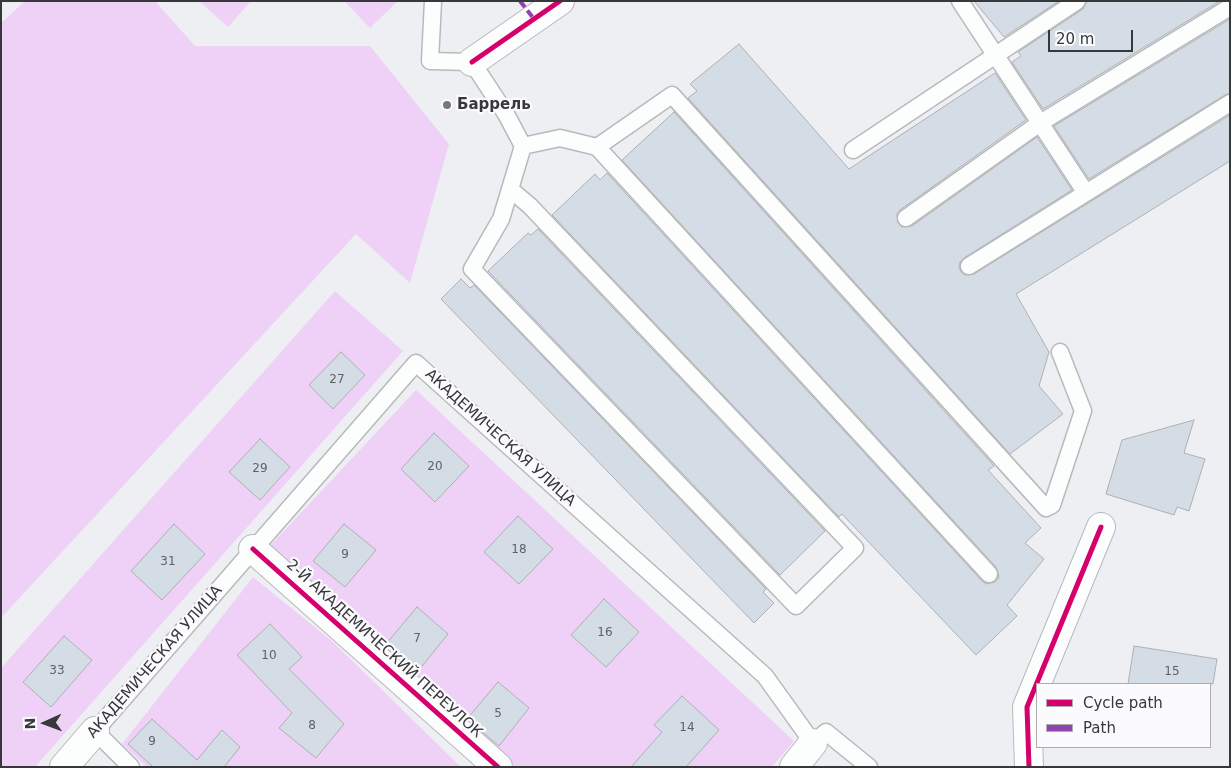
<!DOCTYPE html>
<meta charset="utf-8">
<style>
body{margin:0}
#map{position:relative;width:1231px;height:768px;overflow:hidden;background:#eeeff3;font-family:"DejaVu Sans",sans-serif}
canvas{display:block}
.frame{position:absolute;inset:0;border:2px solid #37383a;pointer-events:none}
.legend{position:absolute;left:1036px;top:683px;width:175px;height:65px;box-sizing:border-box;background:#fbfbfe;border:1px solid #adadb0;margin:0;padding:6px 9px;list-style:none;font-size:15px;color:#37383a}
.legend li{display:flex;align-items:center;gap:10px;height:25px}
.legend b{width:25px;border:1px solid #adadb0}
.north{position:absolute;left:20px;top:698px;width:50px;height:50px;-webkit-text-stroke:4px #fbfbfe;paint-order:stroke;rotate:268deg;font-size:14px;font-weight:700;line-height:20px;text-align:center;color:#37383a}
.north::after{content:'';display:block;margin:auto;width:18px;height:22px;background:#37383a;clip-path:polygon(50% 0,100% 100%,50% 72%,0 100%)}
.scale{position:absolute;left:1048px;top:30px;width:85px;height:22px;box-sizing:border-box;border:2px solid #37383a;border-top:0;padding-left:6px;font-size:15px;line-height:18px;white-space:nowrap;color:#37383a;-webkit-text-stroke:4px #fbfbfe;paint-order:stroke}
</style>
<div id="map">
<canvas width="1231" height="768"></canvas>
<div class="frame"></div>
<ul class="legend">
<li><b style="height:6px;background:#d6006c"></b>Cycle path</li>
<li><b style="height:6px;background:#8e44ad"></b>Path</li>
</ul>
<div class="north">N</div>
<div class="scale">20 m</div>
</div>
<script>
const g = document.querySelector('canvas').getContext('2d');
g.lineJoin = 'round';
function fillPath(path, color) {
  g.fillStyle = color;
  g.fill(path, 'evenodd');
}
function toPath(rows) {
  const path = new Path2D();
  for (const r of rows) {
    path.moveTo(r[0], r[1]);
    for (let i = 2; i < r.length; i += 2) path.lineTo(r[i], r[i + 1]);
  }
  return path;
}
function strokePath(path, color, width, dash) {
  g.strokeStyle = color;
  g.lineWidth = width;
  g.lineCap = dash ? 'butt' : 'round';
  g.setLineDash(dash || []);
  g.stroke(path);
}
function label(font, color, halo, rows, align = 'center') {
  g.font = font + ' "DejaVu Sans",sans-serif';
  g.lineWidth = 4.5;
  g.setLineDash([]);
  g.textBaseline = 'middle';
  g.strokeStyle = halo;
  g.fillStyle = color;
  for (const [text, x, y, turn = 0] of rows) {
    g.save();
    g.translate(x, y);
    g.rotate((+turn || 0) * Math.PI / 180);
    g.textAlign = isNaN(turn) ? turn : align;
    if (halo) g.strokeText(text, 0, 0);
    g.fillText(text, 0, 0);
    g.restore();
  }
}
fillPath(toPath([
 [25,1,155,1,195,46,370,46,449,144,410,283,356,234,1,618,1,23],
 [199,1,251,1,228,27],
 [344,1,398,1,370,28],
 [335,291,403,351,35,767,1,767,1,668],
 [416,390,794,741,772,767,515,767,268,548],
 [253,577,333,642,461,767,147,767,122,744]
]), '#efd1f8');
const building = toPath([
 [974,1,1059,1,1004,37,974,1],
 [1087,1,1220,1,1043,109,1012,62,1021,56,1018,52,1083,9,1087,1],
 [1230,19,1230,93,1225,95,1089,179,1054,126,1230,19],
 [739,44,849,169,995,73,1026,120,900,210,897,214,898,223,902,227,912,226,1037,137,1072,190,964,258,960,262,959,267,961,272,965,275,974,274,1230,115,1230,161,1016,294,1049,352,1039,386,1063,414,1010,454,688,98,697,91,690,84,739,44],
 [674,112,994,466,988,470,1041,528,1025,543,1044,559,1007,605,1017,616,976,655,842,514,839,517,552,215,595,174,600,180,607,173,982,581,986,584,995,582,999,577,996,567,622,160,674,112],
 [538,229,825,531,780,575,488,271,528,233,531,235,538,229],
 [461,279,470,288,474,285,766,589,763,592,774,603,754,623,441,299,461,279],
 [341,352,365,375,333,409,309,385,341,352],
 [1194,420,1184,453,1205,459,1189,511,1177,507,1174,515,1106,494,1122,440,1194,420],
 [434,433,469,466,435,502,401,469,434,433],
 [260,439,290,467,260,500,229,472,260,439],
 [518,516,553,549,519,584,484,552,518,516],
 [174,524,205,554,162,600,131,571,174,524],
 [344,524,376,550,345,587,313,561,344,524],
 [604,599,639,632,606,667,571,635,604,599],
 [417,607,448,634,418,671,386,644,417,607],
 [270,624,302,657,289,669,344,724,316,758,279,728,292,713,237,655,270,624],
 [64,636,92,660,51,707,23,682,64,636],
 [1134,646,1217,659,1213,684,1128,684,1134,646],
 [498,682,529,708,499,746,467,719,498,682],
 [682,696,719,730,686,767,631,767,662,732,654,725,682,696],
 [152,719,197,760,222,730,240,747,224,767,153,767,128,744,152,719]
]);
fillPath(building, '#d4dce6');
strokePath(building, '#aeb0b3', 1);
const service = toPath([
 [433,1,430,61,472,62,506,114,523,146,501,219,472,269,796,606,855,548,530,206,510,189],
 [960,1,1086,193],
 [523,146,560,138,597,147,989,574],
 [597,147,672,95,1046,508,1052,505,1083,411,1060,352],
 [853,150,1077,1],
 [906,218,1040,123,1230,7],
 [969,266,1230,103],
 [131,767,95,731,416,363,765,676,813,743,826,732,869,767]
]);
const minor = toPath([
 [472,62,560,1],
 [253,549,498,767],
 [64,767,95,731],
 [794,767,813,743],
 [1029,767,1027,707,1101,527]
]);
strokePath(service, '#b9b9bc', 19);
strokePath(minor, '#b9b9bc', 30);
strokePath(service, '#fcfdfd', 16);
strokePath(minor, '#fcfdfd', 28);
strokePath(toPath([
 [520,1,534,19]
]), '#8e44ad', 4, [8, 4]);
strokePath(toPath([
 [472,62,560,1],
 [253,549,498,767],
 [1029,767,1027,707,1101,527]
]), '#d6006c', 5);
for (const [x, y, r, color] of [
 [447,105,5,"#77787b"]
]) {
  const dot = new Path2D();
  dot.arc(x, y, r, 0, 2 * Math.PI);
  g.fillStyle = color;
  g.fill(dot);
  strokePath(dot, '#fbfbfe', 2);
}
label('12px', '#5e6165', null, [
 ["27",337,380],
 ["20",435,467],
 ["29",260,469],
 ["18",519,550],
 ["9",345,555],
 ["31",168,562],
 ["16",605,633],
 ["7",417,639],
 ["10",269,656],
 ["33",57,671],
 ["15",1172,672],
 ["5",498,714],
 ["8",312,726],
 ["14",687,728],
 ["9",152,742]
]);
label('bold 15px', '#37383a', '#fbfbfe', [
 ["Баррель",457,105]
], 'left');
label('15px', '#37383a', '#fbfbfe', [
 ["АКАДЕМИЧЕСКАЯ УЛИЦА",500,438,42],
 ["2-Й АКАДЕМИЧЕСКИЙ ПЕРЕУЛОК",384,649,42],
 ["АКАДЕМИЧЕСКАЯ УЛИЦА",155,662,-49]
]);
</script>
